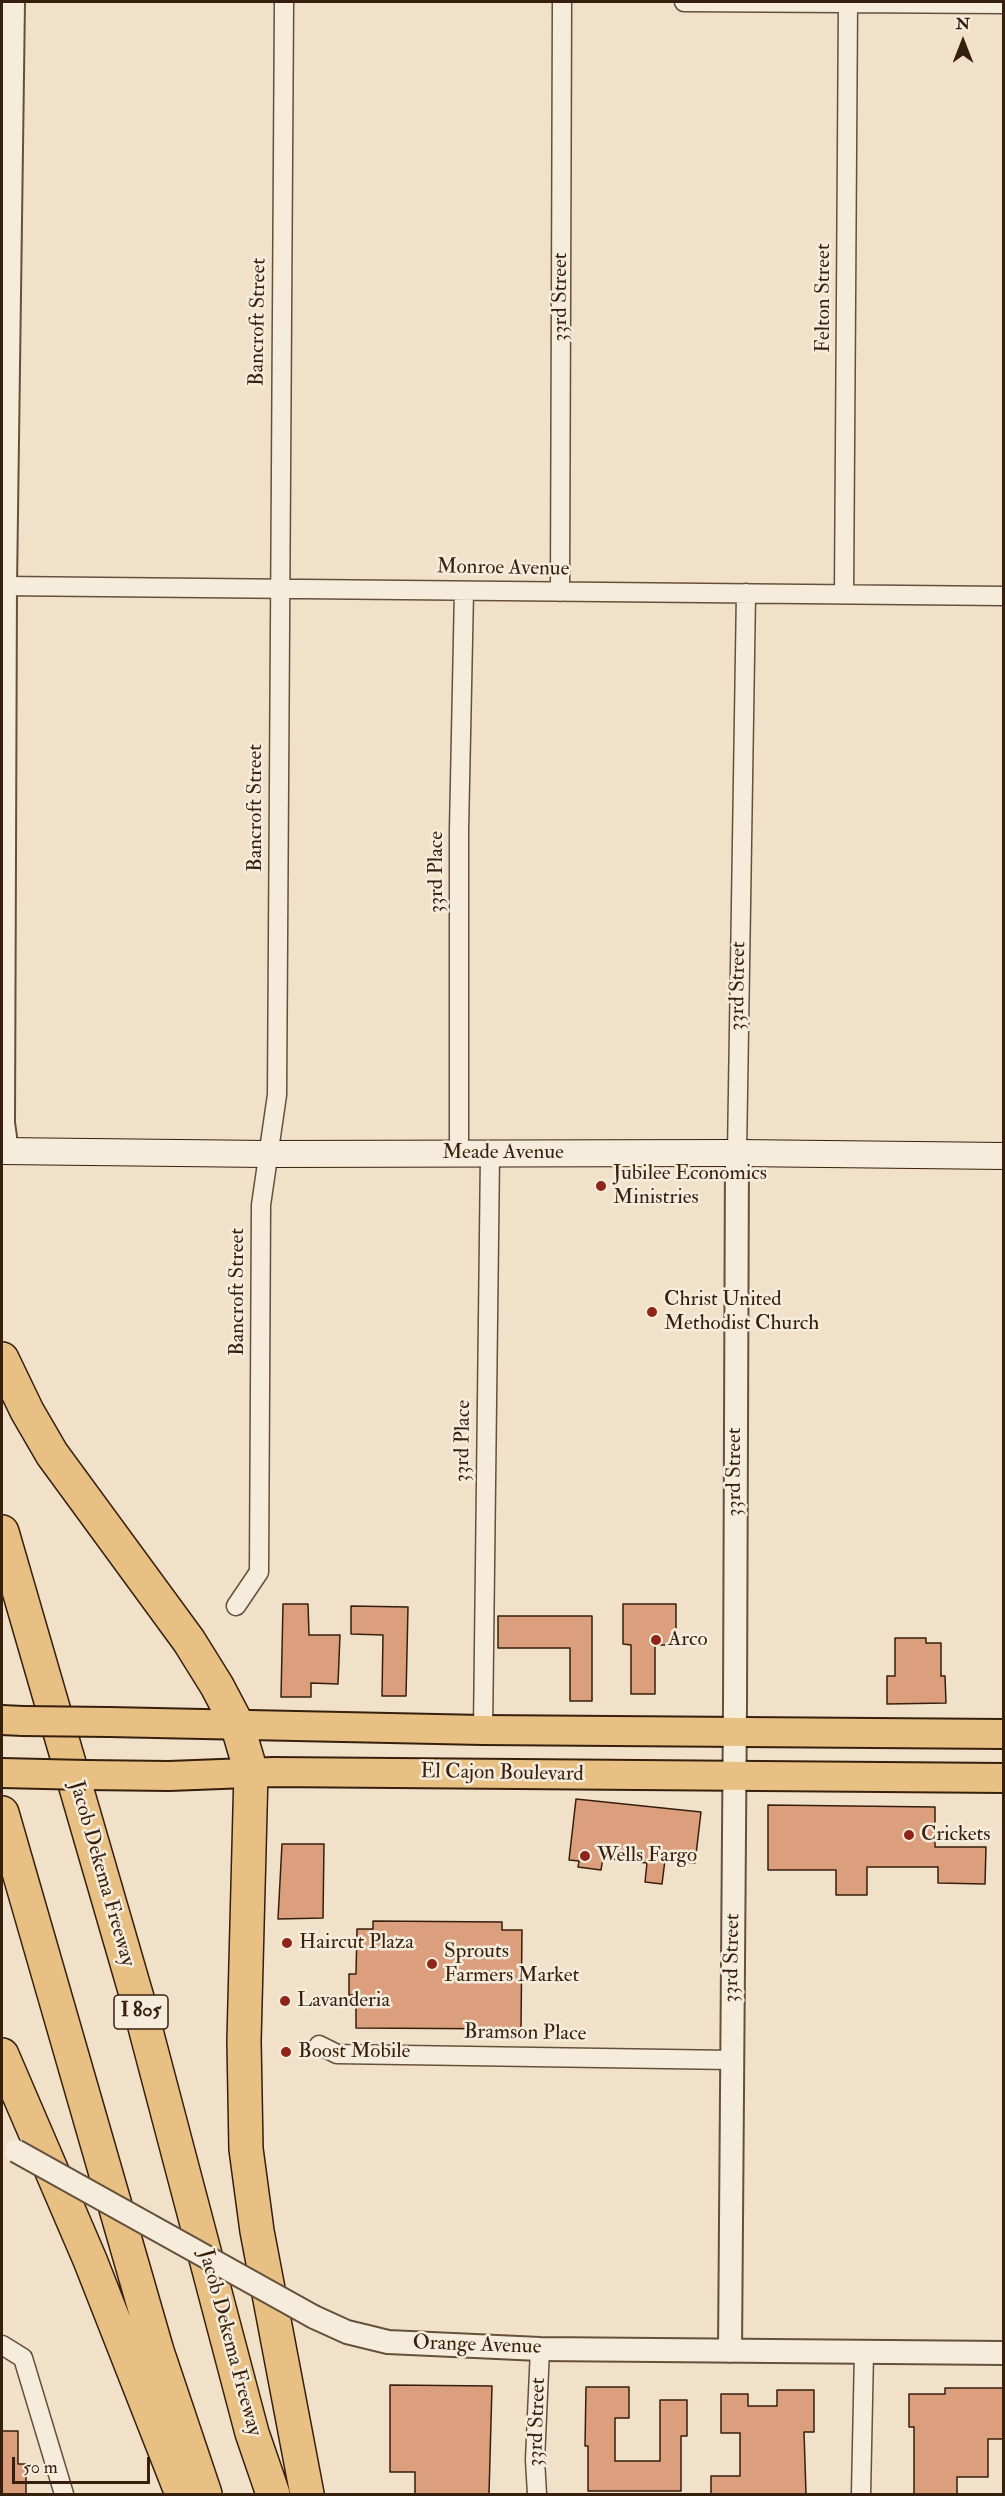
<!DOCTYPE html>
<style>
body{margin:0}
#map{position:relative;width:1005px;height:2496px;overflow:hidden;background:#f1e1c9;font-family:"IM FELL Double Pica",serif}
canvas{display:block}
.frame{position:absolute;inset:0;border:3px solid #361f0d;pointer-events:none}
.north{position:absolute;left:933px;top:12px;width:60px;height:60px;-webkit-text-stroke:4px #f6ecdc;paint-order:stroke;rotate:0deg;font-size:16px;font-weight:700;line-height:24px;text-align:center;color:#361f0d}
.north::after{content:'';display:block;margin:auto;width:21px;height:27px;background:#361f0d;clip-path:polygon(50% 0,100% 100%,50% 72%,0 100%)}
.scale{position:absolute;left:12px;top:2457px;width:138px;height:27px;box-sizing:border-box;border:3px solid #361f0d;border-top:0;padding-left:8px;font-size:18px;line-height:21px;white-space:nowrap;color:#361f0d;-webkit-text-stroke:4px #f6ecdc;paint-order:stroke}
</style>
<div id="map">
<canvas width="1005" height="2496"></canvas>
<div class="frame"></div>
<div class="north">N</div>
<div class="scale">50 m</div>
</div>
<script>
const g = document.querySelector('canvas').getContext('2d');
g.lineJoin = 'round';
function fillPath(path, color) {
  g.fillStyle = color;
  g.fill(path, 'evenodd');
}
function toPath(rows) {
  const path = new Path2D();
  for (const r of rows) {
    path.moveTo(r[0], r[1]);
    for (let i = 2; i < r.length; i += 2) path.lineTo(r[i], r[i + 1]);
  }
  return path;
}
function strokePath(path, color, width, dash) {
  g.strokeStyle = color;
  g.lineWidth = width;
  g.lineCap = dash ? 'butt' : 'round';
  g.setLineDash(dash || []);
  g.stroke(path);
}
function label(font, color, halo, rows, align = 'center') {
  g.font = font + ' "IM FELL Double Pica",serif';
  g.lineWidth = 5;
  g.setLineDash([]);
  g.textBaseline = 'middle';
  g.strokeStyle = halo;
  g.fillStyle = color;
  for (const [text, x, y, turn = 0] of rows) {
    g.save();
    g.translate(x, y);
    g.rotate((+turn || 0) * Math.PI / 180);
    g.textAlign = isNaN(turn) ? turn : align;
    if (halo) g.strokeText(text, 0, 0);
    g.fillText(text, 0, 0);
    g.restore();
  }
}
const building = toPath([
 [283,1604,308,1604,309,1635,340,1635,338,1684,311,1683,311,1697,281,1697,283,1604],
 [623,1604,676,1604,676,1645,655,1645,655,1694,631,1694,631,1645,623,1644,623,1604],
 [351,1606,408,1607,406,1696,382,1696,383,1635,351,1634,351,1606],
 [498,1616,592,1616,592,1701,570,1701,570,1648,498,1648,498,1616],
 [895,1638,926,1638,926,1643,941,1643,941,1676,945,1676,946,1703,887,1704,887,1676,895,1676,895,1638],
 [576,1799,701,1812,695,1863,665,1860,662,1884,645,1882,647,1863,603,1858,601,1870,578,1867,579,1861,569,1860,576,1799],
 [768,1805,935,1807,935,1847,986,1847,985,1884,938,1883,938,1867,867,1867,867,1895,836,1895,836,1870,768,1870,768,1805],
 [282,1844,324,1844,323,1918,278,1919,282,1844],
 [373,1921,502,1922,502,1930,522,1930,521,2029,356,2028,356,1995,349,1995,349,1974,356,1974,357,1929,373,1929,373,1921],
 [390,2385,492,2386,489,2494,415,2494,415,2472,390,2472,390,2385],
 [586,2387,629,2387,629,2418,615,2418,615,2461,660,2461,660,2400,687,2400,687,2436,681,2436,681,2491,588,2491,588,2446,585,2446,586,2387],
 [945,2388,1004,2388,1004,2439,988,2439,988,2477,957,2477,957,2494,914,2494,914,2427,909,2427,909,2394,945,2394,945,2388],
 [777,2390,814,2390,814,2432,804,2432,806,2494,711,2494,711,2476,740,2476,740,2433,721,2433,721,2394,748,2394,748,2406,777,2406,777,2390],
 [2,2431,18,2431,18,2464,26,2464,26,2494,2,2494,2,2431]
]);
fillPath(building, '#db9f7e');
strokePath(building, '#361f0d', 1.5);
const minor = toPath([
 [684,2,1004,4],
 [2,586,1004,596],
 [560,592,562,2],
 [844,594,848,2],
 [459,1153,459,830,464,591],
 [737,1153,746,593],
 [236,1606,259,1572,261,1205,277,1095,284,2],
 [483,1730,490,1154],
 [319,2045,337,2054,732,2060],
 [2,2345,23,2358,64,2494],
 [537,2494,535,2460,540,2349],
 [861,2494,864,2352]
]);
const tertiary = toPath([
 [7,1151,3,1123,5,586,13,2],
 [314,2317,347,2332,388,2342,540,2349,1004,2353],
 [730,2351,735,1704,737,1153]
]);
const secondary = toPath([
 [2,1151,267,1154,737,1153,1004,1156]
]);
const primary = toPath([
 [2,1720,23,1721],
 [109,1722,483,1730,1004,1734],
 [86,1775,169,1776,273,1772,1004,1778]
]);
const motorway = toPath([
 [2,1359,27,1411,52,1454,189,1641,217,1686,237,1724,251,1772,244,2041,246,2149,257,2231,307,2494],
 [2,1532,140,2008,252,2433,273,2494],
 [2,1813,157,2351,205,2494],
 [2,2055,90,2260,182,2494]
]);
strokePath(minor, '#65503c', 21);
strokePath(tertiary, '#65503c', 26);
strokePath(secondary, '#361f0d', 28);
strokePath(primary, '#361f0d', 32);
strokePath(motorway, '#361f0d', 36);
strokePath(minor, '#f6ecdc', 18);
strokePath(tertiary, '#f6ecdc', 22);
strokePath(secondary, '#f6ecdc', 26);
strokePath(primary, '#e8c084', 28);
strokePath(motorway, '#e8c084', 33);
const tertiaryBridge = toPath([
 [16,2151,314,2317]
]);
const primaryBridge = toPath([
 [23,1721,109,1722],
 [2,1773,86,1775]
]);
strokePath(tertiaryBridge, '#65503c', 26, []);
strokePath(primaryBridge, '#361f0d', 32, []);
strokePath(tertiaryBridge, '#f6ecdc', 22);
strokePath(primaryBridge, '#e8c084', 28);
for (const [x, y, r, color] of [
 [601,1186,6,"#8f2418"],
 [652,1312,6,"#8f2418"],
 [656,1640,6,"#8f2418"],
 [909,1835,6,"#8f2418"],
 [585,1856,6,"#8f2418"],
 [287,1943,6,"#8f2418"],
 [432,1964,6,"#8f2418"],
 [285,2001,6,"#8f2418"],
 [286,2052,6,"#8f2418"]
]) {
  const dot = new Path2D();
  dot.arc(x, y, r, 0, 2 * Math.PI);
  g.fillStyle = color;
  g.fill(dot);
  strokePath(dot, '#f6ecdc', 2);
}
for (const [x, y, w] of [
 [141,2012,54]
]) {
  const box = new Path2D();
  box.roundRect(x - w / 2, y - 17, w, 34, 4.5);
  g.fillStyle = '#f6ecdc';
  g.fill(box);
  strokePath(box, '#361f0d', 1.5);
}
label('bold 20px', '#361f0d', null, [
 ["I 805",141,2012]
]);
label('21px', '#361f0d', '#f6ecdc', [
 ["33rd Street",561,297,-90],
 ["Felton Street",824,298,-90],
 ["Bancroft Street",259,322,-89],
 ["Monroe Avenue",503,569,1],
 ["Bancroft Street",256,808,-90],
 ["33rd Place",437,872,-90],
 ["33rd Street",739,986,-89],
 ["Meade Avenue",503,1153],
 ["Bancroft Street",238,1292,-90],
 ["33rd Place",464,1441,-89],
 ["33rd Street",735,1472,-90],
 ["El Cajon Boulevard",502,1774,1],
 ["Jacob Dekema Freeway",101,1874,74],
 ["33rd Street",733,1958,-89],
 ["Bramson Place",525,2034,1],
 ["Jacob Dekema Freeway",229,2343,75],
 ["Orange Avenue",477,2346,2],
 ["33rd Street",538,2422,-88]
]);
label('21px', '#361f0d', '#f6ecdc', [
 ["Jubilee Economics",613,1174],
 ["Ministries",613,1198],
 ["Christ United",664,1300],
 ["Methodist Church",664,1324],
 ["Arco",668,1640],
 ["Crickets",921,1835],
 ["Wells Fargo",597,1856],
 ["Haircut Plaza",299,1943],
 ["Sprouts",444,1952],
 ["Farmers Market",444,1976],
 ["Lavanderia",297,2001],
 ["Boost Mobile",298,2052]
], 'left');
</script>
